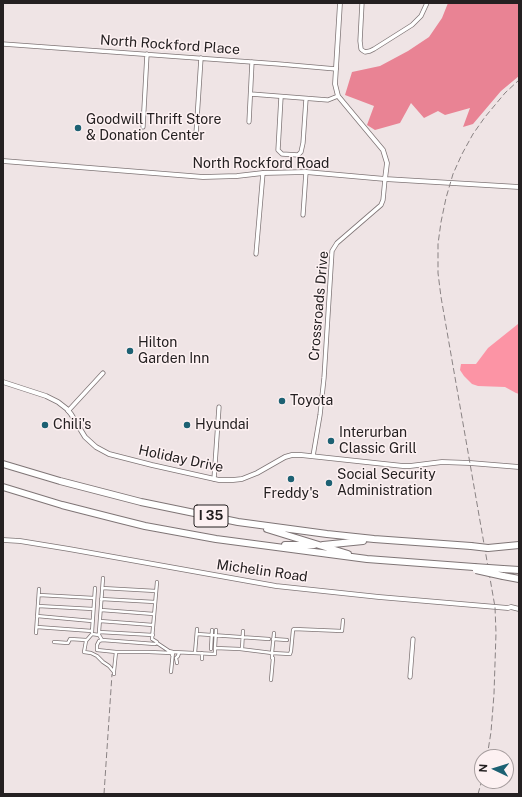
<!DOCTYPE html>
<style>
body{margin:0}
#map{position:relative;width:522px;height:797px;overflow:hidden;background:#efe4e5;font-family:"Public Sans",sans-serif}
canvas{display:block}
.frame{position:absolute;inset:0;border:4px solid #242021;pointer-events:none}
.north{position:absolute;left:474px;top:749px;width:40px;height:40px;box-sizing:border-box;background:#fdf1f2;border:1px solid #a69d9e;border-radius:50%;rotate:274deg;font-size:11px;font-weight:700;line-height:16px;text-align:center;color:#242021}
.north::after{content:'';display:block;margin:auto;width:14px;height:18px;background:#1d6173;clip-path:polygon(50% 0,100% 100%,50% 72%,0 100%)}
</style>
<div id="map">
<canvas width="522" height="797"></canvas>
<div class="frame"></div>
<div class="north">N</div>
</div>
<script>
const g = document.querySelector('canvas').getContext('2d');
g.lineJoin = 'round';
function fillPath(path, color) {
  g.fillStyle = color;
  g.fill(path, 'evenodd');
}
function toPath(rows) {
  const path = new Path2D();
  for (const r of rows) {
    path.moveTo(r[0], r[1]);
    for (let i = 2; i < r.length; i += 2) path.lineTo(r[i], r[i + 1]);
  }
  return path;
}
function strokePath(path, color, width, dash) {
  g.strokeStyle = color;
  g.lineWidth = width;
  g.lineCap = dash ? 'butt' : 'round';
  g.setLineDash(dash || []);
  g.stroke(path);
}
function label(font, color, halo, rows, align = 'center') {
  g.font = font + ' "Public Sans",sans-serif';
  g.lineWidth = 3;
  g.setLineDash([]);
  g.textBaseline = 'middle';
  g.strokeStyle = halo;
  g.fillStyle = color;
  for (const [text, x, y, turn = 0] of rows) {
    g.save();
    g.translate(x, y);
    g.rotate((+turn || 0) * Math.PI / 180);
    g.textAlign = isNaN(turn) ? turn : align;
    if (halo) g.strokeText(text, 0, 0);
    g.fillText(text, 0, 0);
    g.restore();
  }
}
fillPath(toPath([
 [448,3,519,3,519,76,501,91,473,124,463,127,470,108,445,115,438,111,424,118,411,103,400,123,375,130,367,125,374,106,345,95,352,72,380,66,408,51,429,37,442,18]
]), '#e98394');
fillPath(toPath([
 [519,322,519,394,516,393,505,387,478,386,472,384,464,376,460,370,461,364,476,364,488,348,518,324]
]), '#fc94a5');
const pedestrian = toPath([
 [157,582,152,639,157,642],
 [102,588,156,591],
 [39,595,94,598],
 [101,599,155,602],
 [38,606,93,609],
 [101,610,154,614],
 [37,616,92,621],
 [100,621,153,625],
 [37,627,92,631],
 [92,632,95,588],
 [99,632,103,578],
 [36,633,39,589],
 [274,633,272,653,290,654,291,651,293,630,294,629,342,631,343,620],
 [197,634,269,639],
 [99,635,99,632,153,635],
 [273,639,287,640],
 [102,640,99,641,97,645,97,650,116,652,114,671],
 [54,642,68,643,70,639,86,640],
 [215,648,216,630],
 [211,649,212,630],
 [242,649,243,631],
 [116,652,149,652,172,653,172,655],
 [173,652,215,654,215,648,240,649,272,653,272,658,273,658,271,680],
 [195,653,197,629],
 [202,659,202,653],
 [177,663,176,658,178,656,179,653],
 [114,674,114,672,109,666,103,662,97,656,91,653,84,652,86,641,92,634,99,635,102,640,155,644,157,643,169,651,173,652,171,672]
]);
const minor = toPath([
 [362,3,360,41,361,49,362,50,365,52,370,51,374,49,412,25,421,16,427,3],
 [3,44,279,64,336,69],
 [251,94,328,100,338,96],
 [281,97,278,150,282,154,298,155,301,152,303,143,306,99],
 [249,122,252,62],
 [143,127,147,54],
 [196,134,201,58],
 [303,215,306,172],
 [256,254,263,173],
 [68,411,103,373],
 [313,456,320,415,324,378,332,251,337,243,381,205,383,200,385,179],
 [214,479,219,407],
 [410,677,413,639]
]);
const tertiary = toPath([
 [340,3,335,84,338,96,383,150,387,163,385,179],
 [3,161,203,177,237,176,263,173,306,172,385,179,519,187],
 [3,382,46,396,58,402,67,409,71,414,85,437,96,447,109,454,152,465,219,480,233,480,242,479,257,473,285,457,292,455,301,455,403,466,410,466,442,462,470,463,519,467],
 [3,540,20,541,69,549,276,586,379,597,508,608,511,607,519,609]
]);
const motorway = toPath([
 [3,464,60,481,141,502,238,522,327,534,374,539,471,546],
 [3,487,62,505,117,519,145,526,216,539,367,559,474,567],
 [267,529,348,554],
 [285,545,314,545],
 [323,545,363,541],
 [488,548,519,545],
 [503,569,519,570],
 [503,576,519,579]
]);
strokePath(pedestrian, '#7f7576', 4);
strokePath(minor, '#7f7576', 5);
strokePath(tertiary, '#7f7576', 5.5);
strokePath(motorway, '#7f7576', 8);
strokePath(pedestrian, '#fff', 2.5);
strokePath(minor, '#fff', 3.5);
strokePath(tertiary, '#fff', 4);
strokePath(motorway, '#fff', 6);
strokePath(toPath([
 [487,757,491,732,494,694,496,633,495,607,441,297,438,273,438,244,441,222,446,198,453,174,462,154,473,134,485,117,505,93,519,80],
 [104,794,112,674],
 [478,794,482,780]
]), '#898283', 1, [6, 3]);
const motorwayBridge = toPath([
 [471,546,488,548],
 [474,567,503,569],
 [476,570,503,576]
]);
strokePath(motorwayBridge, '#7f7576', 8, []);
strokePath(motorwayBridge, '#fff', 6);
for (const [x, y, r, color] of [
 [78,128,4,"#1d6173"],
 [130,351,4,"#1d6173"],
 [282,401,4,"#1d6173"],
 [45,425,4,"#1d6173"],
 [187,425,4,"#1d6173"],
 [331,441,4,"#1d6173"],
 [291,479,4,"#1d6173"],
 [329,483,4,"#1d6173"]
]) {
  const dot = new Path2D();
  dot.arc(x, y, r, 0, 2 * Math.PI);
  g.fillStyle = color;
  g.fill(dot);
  strokePath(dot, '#fdf1f2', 1.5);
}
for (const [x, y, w] of [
 [211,516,34]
]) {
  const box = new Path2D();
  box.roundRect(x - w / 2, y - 11, w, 22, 3);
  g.fillStyle = '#fdf1f2';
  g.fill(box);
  strokePath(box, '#242021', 1);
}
label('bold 13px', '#242021', null, [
 ["I 35",211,516]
]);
label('14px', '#242021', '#fdf1f2', [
 ["North Rockford Place",170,45,4],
 ["North Rockford Road",261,164],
 ["Crossroads Drive",319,306,-85],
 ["Holiday Drive",181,459,12],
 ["Michelin Road",262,571,8]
]);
label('14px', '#242021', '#fdf1f2', [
 ["Goodwill Thrift Store",86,120],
 ["& Donation Center",86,136],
 ["Hilton",138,343],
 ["Garden Inn",138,359],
 ["Toyota",290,401],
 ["Chili's",53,425],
 ["Hyundai",195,425],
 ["Interurban",339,433],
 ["Classic Grill",339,449],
 ["Social Security",337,475],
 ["Administration",337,491],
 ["Freddy's",291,494,"center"]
], 'left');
</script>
